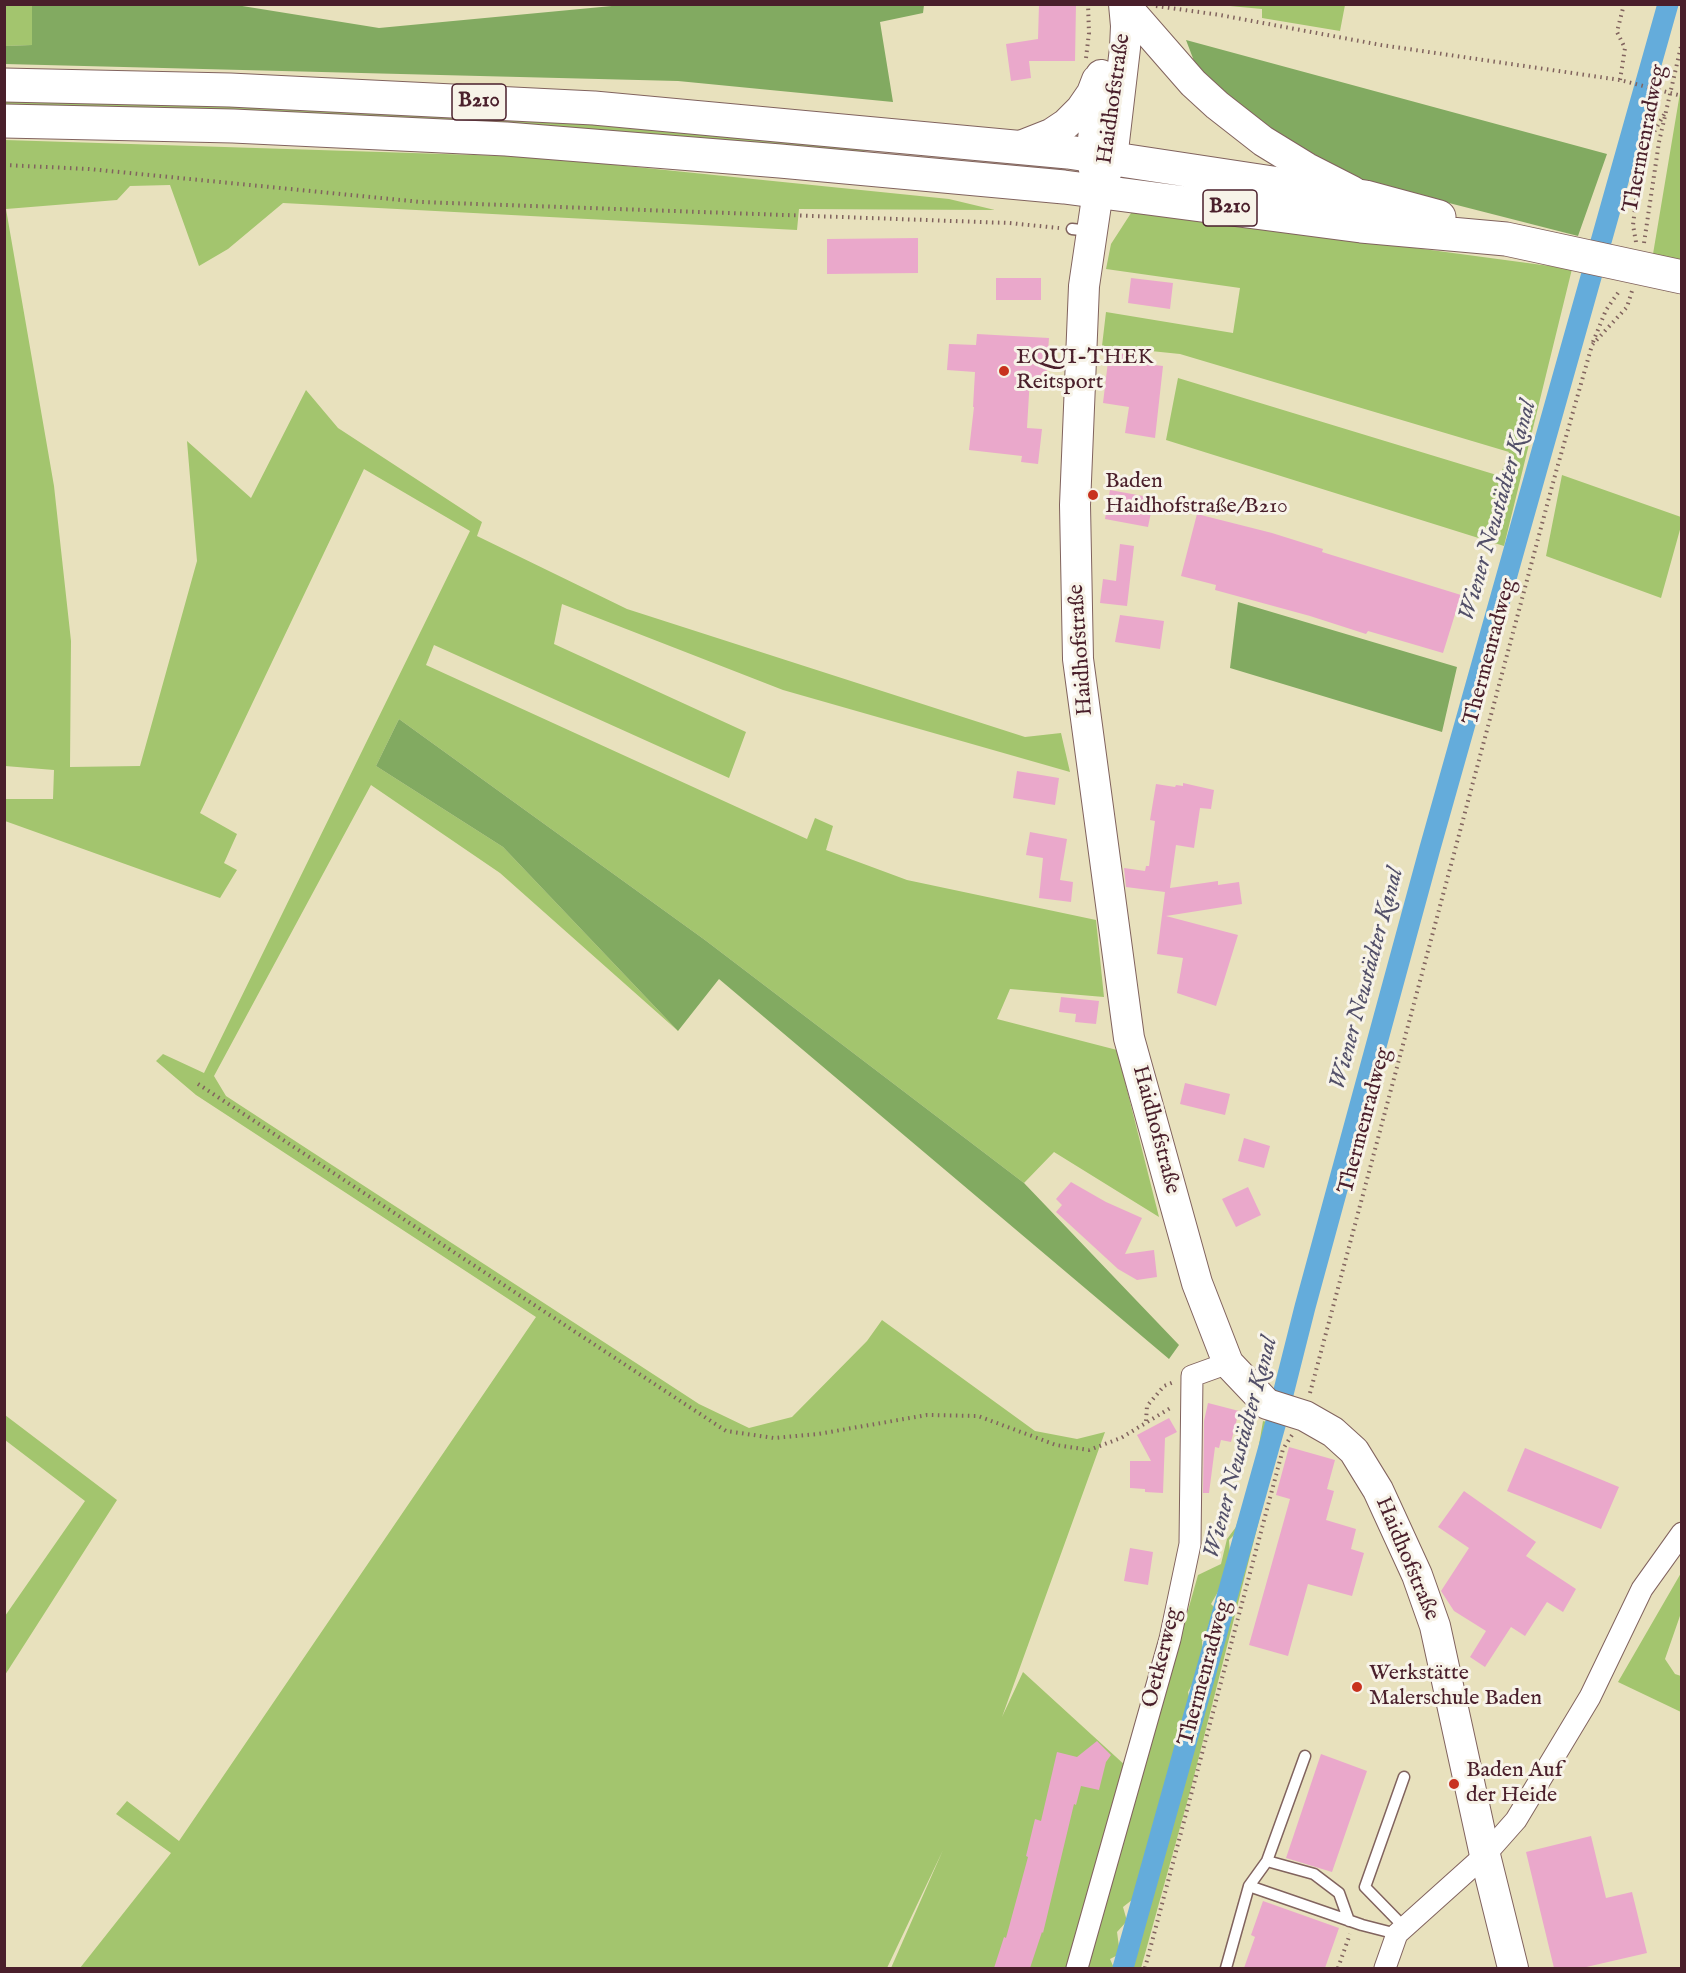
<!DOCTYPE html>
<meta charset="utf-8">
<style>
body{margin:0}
#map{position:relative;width:1686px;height:1973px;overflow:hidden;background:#e8e1bd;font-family:"IM FELL English",serif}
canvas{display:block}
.frame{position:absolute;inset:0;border:6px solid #4a1f2b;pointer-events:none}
</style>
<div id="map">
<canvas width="1686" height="1973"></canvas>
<div class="frame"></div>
</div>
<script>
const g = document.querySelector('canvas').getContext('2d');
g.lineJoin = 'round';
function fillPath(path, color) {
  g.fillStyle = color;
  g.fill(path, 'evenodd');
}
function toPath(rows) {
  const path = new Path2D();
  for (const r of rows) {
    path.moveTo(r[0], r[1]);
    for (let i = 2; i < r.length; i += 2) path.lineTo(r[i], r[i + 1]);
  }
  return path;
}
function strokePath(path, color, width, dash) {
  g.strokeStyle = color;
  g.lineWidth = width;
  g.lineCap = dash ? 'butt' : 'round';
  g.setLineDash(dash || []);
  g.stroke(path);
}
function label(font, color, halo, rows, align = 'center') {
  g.font = font + ' "IM FELL English",serif';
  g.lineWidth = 6;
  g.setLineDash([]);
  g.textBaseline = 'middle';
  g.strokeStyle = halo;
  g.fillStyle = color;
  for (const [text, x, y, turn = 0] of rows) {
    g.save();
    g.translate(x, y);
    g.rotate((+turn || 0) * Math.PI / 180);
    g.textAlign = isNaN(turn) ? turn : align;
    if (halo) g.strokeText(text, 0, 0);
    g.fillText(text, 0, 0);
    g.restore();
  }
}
fillPath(toPath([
 [1231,4,1345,4,1345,5,1340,31,1262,18,1262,9,1230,6],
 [4,5,32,5,32,45,5,46],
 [1681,87,1681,261,1653,254],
 [5,97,399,108,880,146,879,151,838,151,5,109],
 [5,140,538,157,949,199,995,210,799,209,797,230,283,203,228,249,199,266,170,185,130,186,117,200,6,209,54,486,71,641,70,767,140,766,197,561,187,441,251,498,306,390,338,428,482,522,477,536,627,609,1025,737,1061,733,1070,772,783,690,562,604,554,644,746,732,729,778,434,645,426,665,807,839,815,818,833,826,826,850,907,880,1096,920,1104,997,1010,989,997,1019,1117,1050,1159,1217,1054,1152,1024,1183,705,940,399,719,376,766,503,847,678,1031,500,873,371,785,214,1076,226,1096,699,1404,749,1428,792,1417,867,1341,882,1320,1035,1431,1077,1439,1105,1432,1002,1717,1023,1672,1127,1767,1071,1968,891,1968,943,1850,887,1968,80,1968,171,1853,116,1814,127,1801,179,1841,536,1317,196,1095,156,1061,163,1054,204,1073,470,531,364,469,200,813,237,834,224,863,237,870,220,898,5,821,5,799,53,799,54,770,5,766],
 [1133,210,1572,269,1504,546,1166,440,1178,378,1500,476,1509,452,1180,354,1102,346,1106,312,1233,333,1240,288,1106,269,1111,244],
 [1562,475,1681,517,1681,526,1661,598,1546,556],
 [5,1415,117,1500,5,1675,5,1616,85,1501,5,1440],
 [1263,1421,1283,1426,1191,1788,1141,1968,1128,1968,1130,1947,1138,1938,1140,1921,1158,1851,1175,1799,1199,1706,1214,1673,1211,1663,1274,1431,1270,1430,1254,1490,1242,1527,1229,1540,1231,1569,1211,1604,1216,1609,1208,1626,1211,1633,1202,1641,1203,1658,1198,1675,1194,1676,1195,1679,1188,1692,1191,1705,1149,1864,1137,1896,1123,1907,1127,1921,1117,1932,1120,1954,1110,1959,1114,1968,1087,1968,1198,1575,1221,1564,1227,1539,1236,1527,1255,1468],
 [1681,1573,1681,1613,1665,1659,1675,1674,1681,1676,1681,1712,1618,1682]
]), '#a3c56e');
fillPath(toPath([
 [32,5,236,5,379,28,633,4,924,5,923,13,880,22,893,102,678,81,5,64,5,46,32,45],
 [1186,40,1607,154,1578,236,1363,181,1308,158,1202,82],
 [1238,602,1457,667,1442,732,1230,668],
 [399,719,705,940,1024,1183,1179,1345,1169,1359,719,979,678,1031,503,847,376,766]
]), '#82aa61');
strokePath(toPath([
 [1123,1968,1276,1422,1305,1307,1430,848,1668,4]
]), '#64acdb', 21);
fillPath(toPath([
 [1039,4,1076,4,1075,61,1029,61,1031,78,1011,81,1006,44,1038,39],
 [918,238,918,273,827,274,827,239],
 [996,278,1041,278,1041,300,996,300],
 [1131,278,1173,283,1170,309,1128,303],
 [977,334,1049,338,1046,378,1030,377,1027,428,1042,429,1038,464,1021,462,1022,456,969,450,974,407,973,407,975,372,947,370,949,344,976,345],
 [1109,353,1137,355,1137,357,1145,358,1145,364,1163,366,1155,438,1125,433,1129,407,1103,403],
 [1110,490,1154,498,1148,527,1105,519],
 [1197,514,1272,533,1323,549,1322,552,1461,595,1443,653,1368,631,1366,634,1310,616,1215,590,1216,585,1181,576],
 [1120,544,1134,546,1127,606,1100,603,1103,579,1116,581],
 [1120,615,1164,621,1160,649,1115,642],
 [1017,771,1059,778,1055,805,1013,798],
 [1183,783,1214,790,1211,809,1200,808,1194,848,1176,845,1170,888,1218,881,1218,885,1239,882,1242,904,1166,916,1238,935,1216,1006,1177,993,1183,958,1157,954,1165,892,1126,887,1124,868,1145,871,1146,866,1149,866,1155,821,1150,820,1156,784,1175,787,1176,785,1183,786],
 [1030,832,1067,839,1060,880,1073,882,1071,902,1039,898,1043,858,1026,855],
 [1061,997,1099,1001,1096,1024,1075,1022,1076,1014,1059,1012],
 [1185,1083,1230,1094,1225,1115,1180,1104],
 [1244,1138,1270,1146,1264,1168,1238,1161],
 [1071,1182,1106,1202,1142,1218,1125,1254,1154,1250,1157,1277,1137,1280,1118,1269,1056,1212,1062,1205,1056,1199],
 [1248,1187,1261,1215,1236,1227,1222,1199],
 [1208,1403,1239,1411,1231,1442,1221,1440,1219,1448,1215,1447,1209,1493,1203,1493,1204,1421],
 [1169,1418,1177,1432,1165,1438,1163,1493,1145,1492,1145,1489,1130,1488,1130,1461,1151,1461,1137,1435],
 [1289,1447,1335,1460,1327,1489,1334,1491,1326,1520,1356,1529,1351,1549,1364,1553,1352,1596,1308,1584,1288,1656,1249,1645,1290,1499,1276,1495],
 [1525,1448,1619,1487,1601,1529,1507,1491],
 [1464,1491,1536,1542,1526,1556,1576,1589,1563,1612,1547,1602,1525,1636,1511,1627,1485,1667,1470,1657,1486,1631,1454,1611,1441,1591,1469,1548,1438,1527],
 [1130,1548,1153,1552,1148,1585,1124,1581],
 [1097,1741,1111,1755,1106,1762,1099,1790,1081,1786,1076,1805,1074,1804,1043,1933,1042,1932,1030,1968,994,1968,1004,1937,1006,1938,1028,1857,1026,1856,1035,1819,1041,1821,1057,1752,1077,1757],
 [1321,1754,1367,1771,1332,1872,1286,1858],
 [1591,1836,1606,1898,1632,1892,1647,1953,1582,1968,1554,1968,1526,1852],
 [1263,1901,1339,1928,1325,1968,1244,1968,1255,1937,1251,1935]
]), '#eaa8cb');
const lane = toPath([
 [1072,229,1090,231],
 [1404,1777,1365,1887,1405,1928],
 [1267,1861,1305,1756],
 [1249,1886,1267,1861,1314,1874,1339,1893,1349,1921],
 [1226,1968,1249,1886,1362,1925,1397,1934]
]);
const street = toPath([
 [1077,1968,1170,1639,1190,1544,1192,1376,1228,1363],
 [1385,1968,1397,1934,1485,1855,1516,1820,1590,1697,1642,1589,1682,1533]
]);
const secondary = toPath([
 [1124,4,1126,26,1125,48,1112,159,1098,191,1084,286,1075,505,1078,659,1129,1038,1197,1283,1228,1363,1267,1404,1305,1416,1333,1432,1354,1451,1378,1490,1417,1575,1435,1626,1485,1855,1513,1968],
 [1124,4,1193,83,1217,105,1263,141,1307,168,1352,191],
 [1018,147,1051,134,1066,124,1081,109,1092,93,1097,80],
 [1096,179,1091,155,1101,75]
]);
const primary = toPath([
 [4,85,230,90,594,108,1068,152,1365,197,1439,217],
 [4,121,233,126,506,139,780,161,1064,187,1361,226,1506,239,1682,277]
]);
strokePath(lane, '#81635e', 13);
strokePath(street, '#81635e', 23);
strokePath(secondary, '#81635e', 32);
strokePath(primary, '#81635e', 35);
strokePath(toPath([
 [1156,6,1220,15,1381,45,1620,80,1682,96],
 [1086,58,1089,33,1088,4],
 [1620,80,1625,48,1617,32,1624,4],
 [4,165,89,169,421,202,1009,223,1059,228],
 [1636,242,1633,225,1638,184,1650,139,1666,111],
 [1644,243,1659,142,1682,42],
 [1593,342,1606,310,1620,290],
 [198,1084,726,1431,774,1438,818,1434,927,1415,978,1416,1056,1445,1089,1450,1121,1438,1172,1407],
 [1310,1393,1554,479,1592,345,1627,307,1632,291],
 [1146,1421,1147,1406,1164,1386,1174,1382],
 [1145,1968,1283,1449,1292,1435],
 [1338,1968,1350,1934]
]), '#81635e', 4, [1.5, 4.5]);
strokePath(lane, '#fff', 10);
strokePath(street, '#fff', 21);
strokePath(secondary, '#fff', 30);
strokePath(primary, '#fff', 33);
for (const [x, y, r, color] of [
 [1004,371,6,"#c8321e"],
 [1093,495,6,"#c8321e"],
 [1357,1687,6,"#c8321e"],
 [1454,1784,6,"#c8321e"]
]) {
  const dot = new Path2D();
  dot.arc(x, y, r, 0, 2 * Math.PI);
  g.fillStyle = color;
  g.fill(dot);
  strokePath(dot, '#f7f3e8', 2);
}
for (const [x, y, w] of [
 [479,102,54],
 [1230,208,54]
]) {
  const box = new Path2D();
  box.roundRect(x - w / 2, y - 18, w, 36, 4.5);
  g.fillStyle = '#f7f3e8';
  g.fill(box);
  strokePath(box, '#4a1f2b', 1.5);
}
label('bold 21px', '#4a1f2b', null, [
 ["B210",479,102],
 ["B210",1230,208]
]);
label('22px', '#4a1f2b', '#f7f3e8', [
 ["Haidhofstraße",1115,99,-82],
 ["Thermenradweg",1646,139,-79],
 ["Haidhofstraße",1082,650,-94],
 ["Thermenradweg",1491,652,-75],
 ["Thermenradweg",1366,1121,-75],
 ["Haidhofstraße",1155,1130,75],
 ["Haidhofstraße",1406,1559,67],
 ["Oetkerweg",1163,1658,-76],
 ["Thermenradweg",1206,1673,-75]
]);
label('22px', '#4a1f2b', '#f7f3e8', [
 ["EQUI-THEK",1016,358],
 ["Reitsport",1016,383],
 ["Baden",1105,482],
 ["Haidhofstraße/B210",1105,507],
 ["Werkstätte",1369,1674],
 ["Malerschule Baden",1369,1699],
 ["Baden Auf",1466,1771],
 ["der Heide",1466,1796]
], 'left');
label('italic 24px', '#535069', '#f7f3e8', [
 ["Wiener Neustädter Kanal",1499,511,-74],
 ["Wiener Neustädter Kanal",1368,979,-75],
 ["Wiener Neustädter Kanal",1242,1448,-75]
]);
</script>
